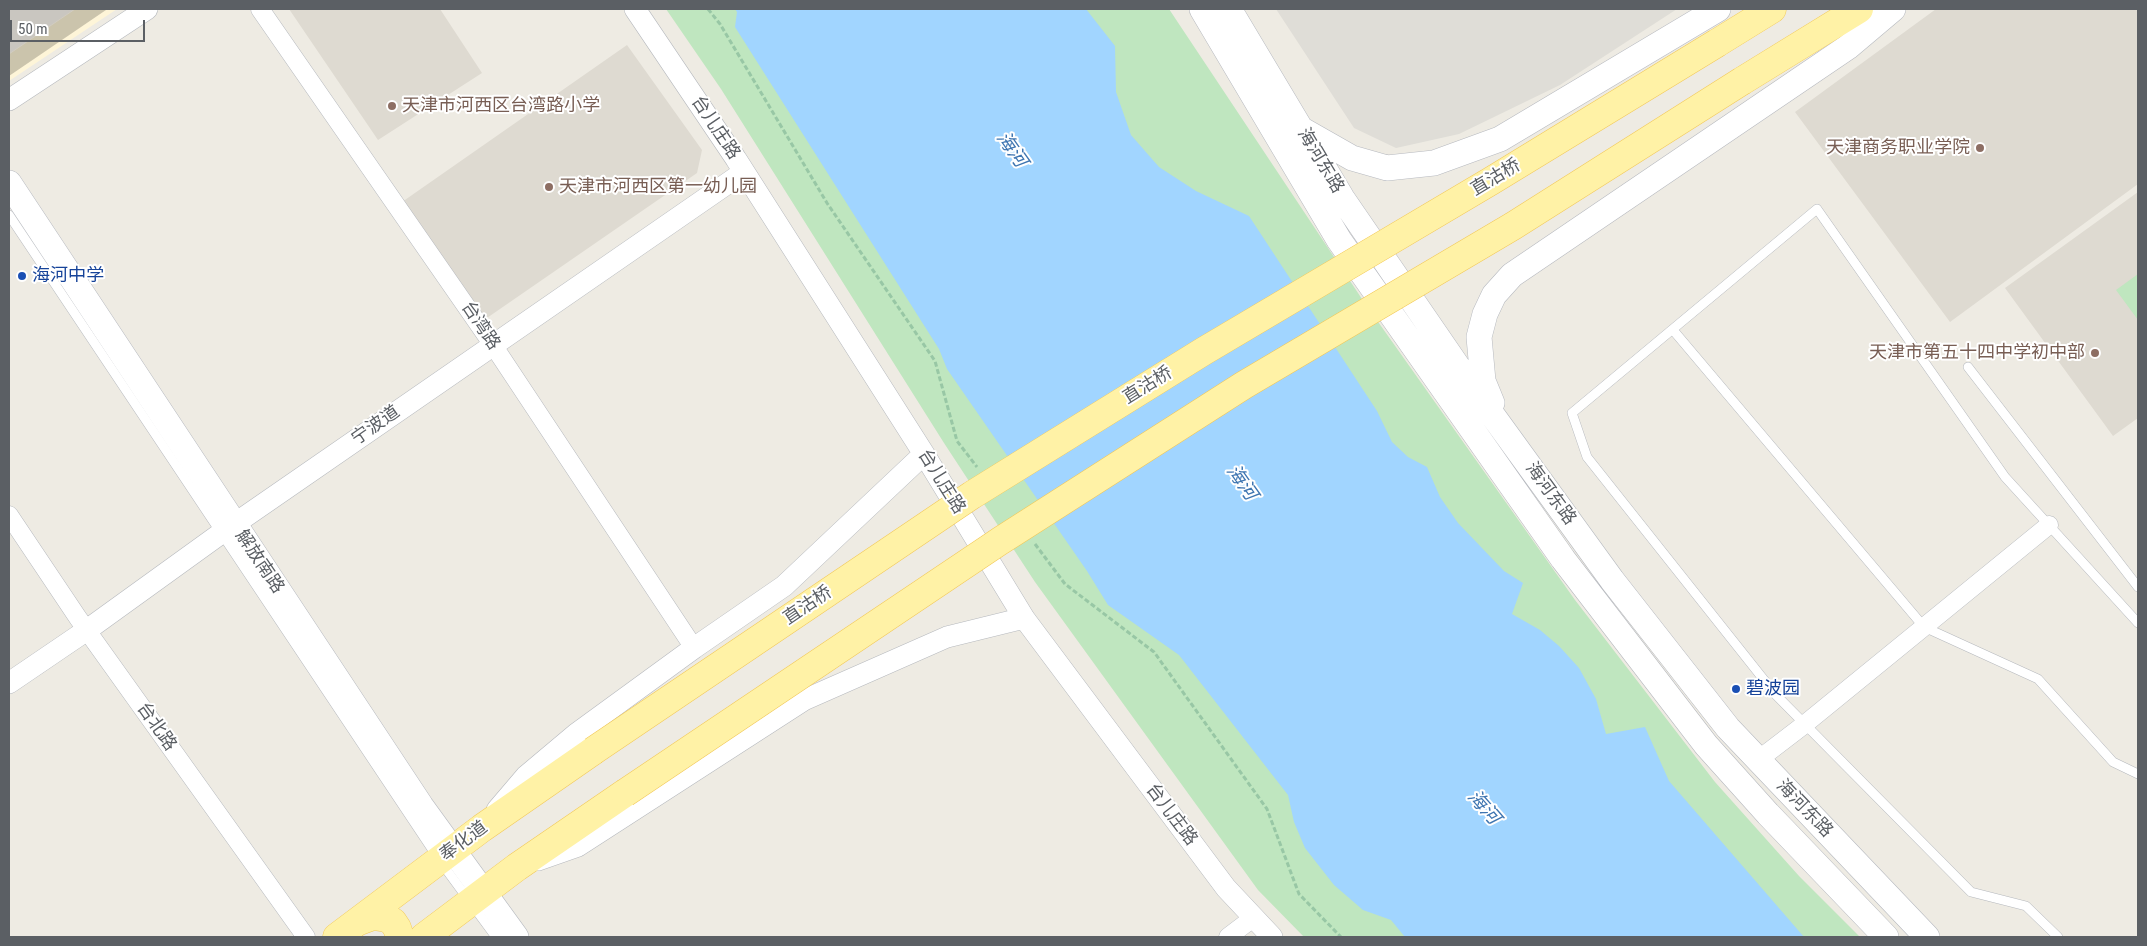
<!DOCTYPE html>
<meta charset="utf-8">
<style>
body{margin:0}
#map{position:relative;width:2147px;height:946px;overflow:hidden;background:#eeebe3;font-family:"Roboto Condensed",sans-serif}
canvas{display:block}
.frame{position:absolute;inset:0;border:10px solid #5b5f64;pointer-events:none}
.scale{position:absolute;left:10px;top:20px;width:135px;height:22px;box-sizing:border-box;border:2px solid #5b5f64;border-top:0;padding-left:6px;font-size:15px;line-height:18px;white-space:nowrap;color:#5b5f64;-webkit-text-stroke:4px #fff;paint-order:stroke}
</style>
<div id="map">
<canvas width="2147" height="946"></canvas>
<div class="frame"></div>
<div class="scale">50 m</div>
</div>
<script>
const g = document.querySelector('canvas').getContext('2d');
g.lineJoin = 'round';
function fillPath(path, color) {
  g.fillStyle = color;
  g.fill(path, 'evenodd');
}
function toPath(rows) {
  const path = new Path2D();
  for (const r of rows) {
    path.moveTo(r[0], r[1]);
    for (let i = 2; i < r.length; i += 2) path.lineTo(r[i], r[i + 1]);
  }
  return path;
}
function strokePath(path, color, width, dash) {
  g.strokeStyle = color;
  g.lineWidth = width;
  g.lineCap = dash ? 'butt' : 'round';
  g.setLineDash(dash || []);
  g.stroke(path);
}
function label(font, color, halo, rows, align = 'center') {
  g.font = font + ' "Roboto Condensed","Noto Sans SC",sans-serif';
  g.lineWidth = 4;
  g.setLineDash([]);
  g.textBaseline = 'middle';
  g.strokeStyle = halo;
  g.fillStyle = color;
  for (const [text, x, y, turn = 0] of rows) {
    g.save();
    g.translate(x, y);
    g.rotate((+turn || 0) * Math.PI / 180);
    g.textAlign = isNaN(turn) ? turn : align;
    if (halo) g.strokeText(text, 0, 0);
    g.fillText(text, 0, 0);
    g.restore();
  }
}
fillPath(toPath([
 [9,9,117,9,9,81]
]), '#fef5d8');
fillPath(toPath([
 [1276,9,1677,9,1560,85,1459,134,1396,148,1354,128]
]), '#dfddd7');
fillPath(toPath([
 [289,9,440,9,482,73,378,140],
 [1936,9,2138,9,2138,184,1950,322,1795,112],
 [627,45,702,150,697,173,484,320,402,202],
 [2138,192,2138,418,2113,436,2005,288]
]), '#dedad1');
fillPath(toPath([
 [666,9,1169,9,1364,302,1575,600,1715,782,1799,876,1860,937,1304,937,1258,890,1035,582,944,443,721,89],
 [2138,274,2138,320,2116,290]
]), '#bfe6bf');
fillPath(toPath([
 [735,9,1086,9,1115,46,1116,92,1131,135,1159,167,1196,191,1249,216,1377,411,1392,442,1408,457,1427,467,1440,497,1458,523,1504,571,1523,583,1512,614,1540,630,1559,646,1579,668,1596,699,1606,734,1645,727,1669,781,1804,937,1405,937,1391,920,1363,910,1334,885,1305,848,1294,822,1288,795,1179,655,1108,605,1087,571,947,369,939,349,735,27,737,12]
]), '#a1d5ff');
fillPath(toPath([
 [9,9,106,9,106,10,9,76]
]), '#0003');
const building = toPath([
 [9,9,75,9,9,54,9,9]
]);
fillPath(building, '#c9c6c0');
strokePath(building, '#d2cdc1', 1);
const service = toPath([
 [9,215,440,861,496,937],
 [1673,330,1924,627,2038,679,2113,762,2138,774],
 [1968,367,2138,587],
 [2058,937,2026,906,1971,892,1776,695,1587,457,1572,413,1817,209,2005,477,2138,623]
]);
const minor = toPath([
 [260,9,493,345,694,648],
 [9,515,78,618,306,937],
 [1758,760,1805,724,2049,525],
 [1228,937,1253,918]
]);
const tertiary = toPath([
 [635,9,736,159,924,454,1024,618,1226,888,1272,937],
 [9,100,147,9],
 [9,683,87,630,220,534,744,172],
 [497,810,526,776,576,734,694,648,784,586,924,454],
 [538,860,578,846,804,700,947,637,1024,618]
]);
const secondary = toPath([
 [1202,9,1339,240,1563,559,1706,745,1768,814,1886,937],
 [1229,9,1342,198,1467,380,1612,580,1728,728,1927,937],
 [1301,129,1352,158,1387,168,1434,163,1500,139,1718,9],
 [9,183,421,806,516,937],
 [1492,403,1483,381,1479,337,1485,314,1494,295,1512,275,1848,47,1893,9]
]);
const primary = toPath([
 [1717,43,1772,9],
 [1742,81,1859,9],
 [357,922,373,916,387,918,393,922,397,928,400,937],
 [337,937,482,828,593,751],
 [424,937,517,867,625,793]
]);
strokePath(service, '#b5b8bd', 10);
strokePath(minor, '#b5b8bd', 19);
strokePath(tertiary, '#b5b8bd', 22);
strokePath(secondary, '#b6b9bf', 26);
strokePath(primary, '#f2c858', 29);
strokePath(toPath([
 [708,9,720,24,827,203,935,361,957,441,977,467],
 [1035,544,1065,584,1154,652,1267,809,1299,894,1341,937]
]), '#98c7a5', 3, [5, 2.5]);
strokePath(service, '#fff', 9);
strokePath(minor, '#fff', 18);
strokePath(tertiary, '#fff', 21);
strokePath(secondary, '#fff', 25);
strokePath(primary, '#fff2a6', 28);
const primaryBridge = toPath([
 [593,751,972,495,1204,351,1491,181,1717,43],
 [625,793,1000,541,1244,385,1513,226,1742,81]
]);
strokePath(primaryBridge, '#f2c858', 29, []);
strokePath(primaryBridge, '#fff2a6', 28);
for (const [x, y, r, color] of [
 [392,106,5,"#8d6e63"],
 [1980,148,5,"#8d6e63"],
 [549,187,5,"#8d6e63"],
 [22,276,5,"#1a4fb4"],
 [2095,353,5,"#8d6e63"],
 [1736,689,5,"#1a4fb4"]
]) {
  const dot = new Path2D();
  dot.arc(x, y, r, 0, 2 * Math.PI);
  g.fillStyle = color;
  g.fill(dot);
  strokePath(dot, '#fff', 2);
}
label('18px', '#785e54', '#fff', [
 ["天津市河西区台湾路小学",402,106],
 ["天津商务职业学院",1970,148,"right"],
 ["天津市河西区第一幼儿园",559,187],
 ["天津市第五十四中学初中部",2085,353,"right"]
], 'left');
label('18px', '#5b5f64', '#fff', [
 ["台儿庄路",715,128,56],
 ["海河东路",1320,161,59],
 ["直沽桥",1496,178,-31],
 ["台湾路",480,326,56],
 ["直沽桥",1148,386,-32],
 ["宁波道",376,426,-35],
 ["台儿庄路",941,482,58],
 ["海河东路",1550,494,54],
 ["解放南路",259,562,56],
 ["直沽桥",808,606,-34],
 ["台北路",156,727,55],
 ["海河东路",1804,809,46],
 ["台儿庄路",1171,815,53],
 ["奉化道",464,842,-37]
]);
label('18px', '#164399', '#fff', [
 ["海河中学",32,276],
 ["碧波园",1746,689]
], 'left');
label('italic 19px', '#3e75b1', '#fff', [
 ["海河",1011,150,55],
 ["海河",1241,483,55],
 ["海河",1483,808,49]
]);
</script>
